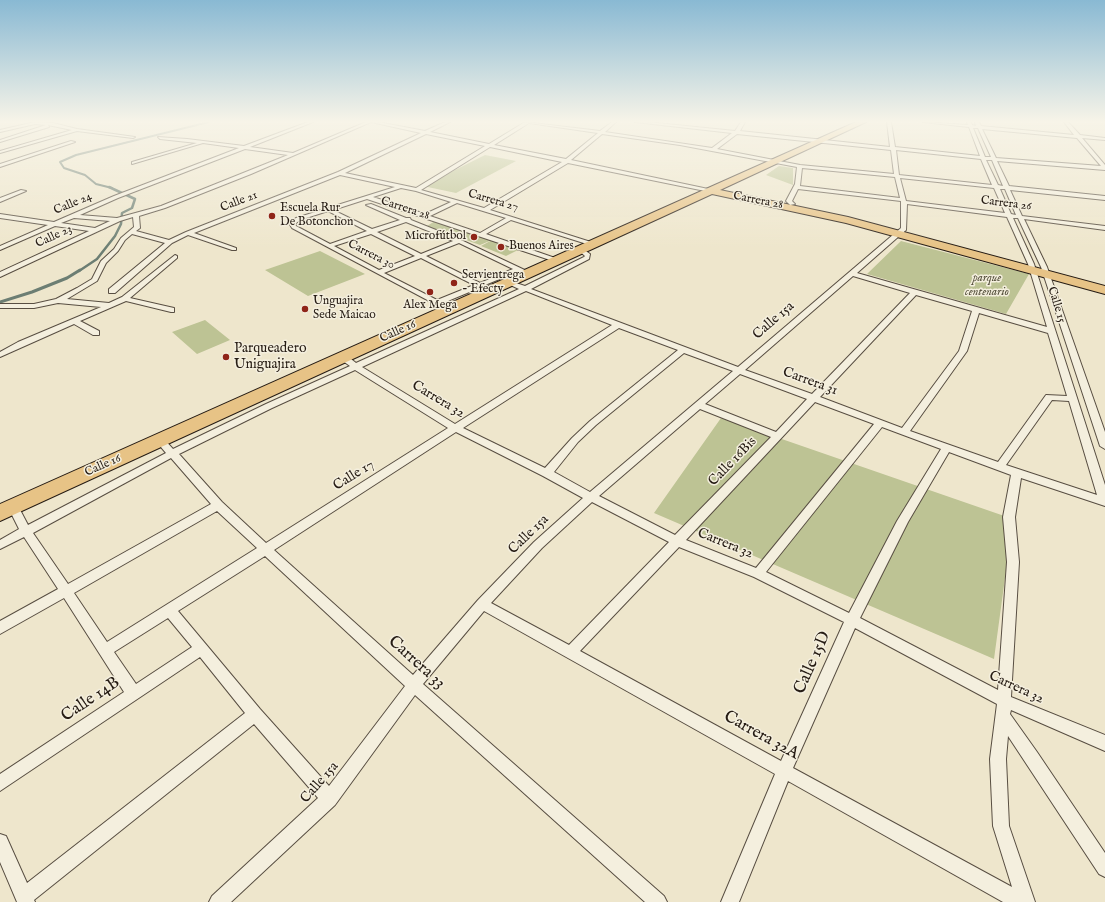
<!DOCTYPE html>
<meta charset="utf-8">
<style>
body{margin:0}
canvas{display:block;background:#eee6cc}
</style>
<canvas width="1105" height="902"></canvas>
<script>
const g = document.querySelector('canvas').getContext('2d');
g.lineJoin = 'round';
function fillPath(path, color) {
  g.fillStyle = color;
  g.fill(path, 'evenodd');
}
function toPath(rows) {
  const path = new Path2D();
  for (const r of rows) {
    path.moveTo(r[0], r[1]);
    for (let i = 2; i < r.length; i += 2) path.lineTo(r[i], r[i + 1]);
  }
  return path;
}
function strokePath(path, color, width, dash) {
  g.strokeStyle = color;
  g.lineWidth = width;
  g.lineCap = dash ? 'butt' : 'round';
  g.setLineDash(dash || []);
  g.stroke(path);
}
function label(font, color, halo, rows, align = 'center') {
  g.font = font + ' "IM FELL English",serif';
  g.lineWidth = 3;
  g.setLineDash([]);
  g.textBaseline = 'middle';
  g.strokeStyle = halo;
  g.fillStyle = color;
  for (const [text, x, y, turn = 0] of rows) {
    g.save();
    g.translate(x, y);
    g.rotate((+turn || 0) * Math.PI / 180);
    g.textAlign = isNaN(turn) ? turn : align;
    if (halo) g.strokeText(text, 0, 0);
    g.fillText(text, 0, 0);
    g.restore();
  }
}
fillPath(toPath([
 [485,155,516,161,456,193,423,186],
 [779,166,793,168,793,185,766,175],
 [435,221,522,248,506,256,481,246,492,240,480,245,427,226],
 [901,241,1029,274,1006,314,867,274],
 [320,251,365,274,308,296,265,270],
 [205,320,230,340,197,354,172,332],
 [721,418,1013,519,994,659,654,513]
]), '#bdc394');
strokePath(toPath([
 [112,188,96,184,85,175,64,168,60,162,76,155,209,122]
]), '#6c7e73', 2);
strokePath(toPath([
 [79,271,97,259,115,236,121,224,122,213,132,208,135,199,109,187]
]), '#6c7e73', 2.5);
strokePath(toPath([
 [0,302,32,292,67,278,80,270]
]), '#6c7e73', 3);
const street = toPath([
 [35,122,53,123,77,129,135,137,133,138,77,131,0,153,0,151,72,130,48,125,49,127,0,142,0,140,46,125,35,124,0,132,0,130,35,122],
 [308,122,313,122,250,147,293,153,366,122,378,122,425,131,445,122,450,122,430,132,489,144,525,122,600,131,612,122,616,122,605,132,712,148,732,133,635,122,647,122,735,131,741,122,745,122,740,131,890,147,887,122,891,122,895,147,980,156,969,127,923,122,968,125,967,122,971,122,972,125,976,126,975,122,979,122,981,126,1074,135,1064,122,1068,122,1080,135,1105,138,1105,140,1082,138,1105,165,1105,170,997,161,1009,186,1105,196,1105,200,1010,190,1022,216,1105,226,1105,230,1024,219,1047,267,1105,432,1105,449,1100,446,1041,267,1018,218,1013,218,1034,264,1105,485,1105,506,1021,478,1015,517,1019,562,1011,697,1105,735,1105,751,1011,710,1010,714,1037,752,1105,853,1105,877,1099,874,1008,736,1006,759,1009,826,1035,902,1003,902,788,781,739,902,721,902,775,774,484,611,423,684,664,896,667,902,645,902,415,695,335,805,231,902,209,902,212,896,318,798,254,724,34,900,35,902,17,902,0,862,0,834,6,836,27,883,245,713,200,657,0,791,0,774,124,692,64,598,0,634,0,621,58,589,24,537,0,549,0,540,19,529,8,507,9,504,17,504,28,525,166,453,155,440,157,438,163,438,173,449,266,404,350,366,340,359,339,357,340,355,346,355,356,363,519,289,506,283,506,281,510,281,525,286,584,257,585,256,577,249,580,247,590,254,589,259,531,289,738,367,901,228,901,201,798,189,792,201,795,204,790,205,786,201,795,184,797,167,680,145,602,134,571,160,713,190,710,192,568,163,490,210,594,243,594,245,590,245,511,220,486,234,558,259,558,261,556,262,367,199,333,210,372,229,400,220,366,205,371,204,406,218,410,218,411,220,461,240,531,273,528,275,519,271,485,285,492,288,492,292,486,292,479,288,443,303,452,309,448,311,292,228,289,223,296,218,395,187,340,175,194,233,236,248,236,250,232,250,188,235,172,243,115,293,109,293,109,289,165,243,132,234,125,240,118,251,106,263,97,281,67,299,109,303,122,297,175,255,177,256,177,258,130,298,174,308,174,312,171,312,126,301,80,321,99,331,99,335,93,335,74,324,0,357,0,352,18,342,101,307,58,303,34,308,0,308,0,304,34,304,56,299,77,288,92,279,101,261,114,249,121,238,134,227,133,217,120,221,0,277,0,272,89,231,55,226,0,250,0,246,48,225,0,218,0,214,54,222,114,196,239,148,203,143,132,164,132,162,197,143,160,139,158,137,187,139,244,146,308,122],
 [371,122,421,133,338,172,186,232,169,240,136,231,140,228,139,216,165,208,251,174,371,122],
 [529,123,598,133,566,159,494,145,529,123],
 [973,128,978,128,991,157,985,157,973,128],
 [982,129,1077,138,1101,166,996,158,982,129],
 [426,134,485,146,416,188,345,173,426,134],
 [737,134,891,150,894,174,800,165,717,149,737,134],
 [490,147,562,162,484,208,421,190,490,147],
 [245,149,288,155,161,206,117,218,80,215,118,198,245,149],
 [896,150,981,159,992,185,899,175,896,150],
 [986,160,992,160,1003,186,998,185,986,160],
 [802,168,895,177,900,198,800,186,802,168],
 [900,178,994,188,1005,213,906,201,900,178],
 [401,188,416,191,451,202,425,214,373,197,401,188],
 [1000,189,1005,189,1016,215,1011,214,1000,189],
 [457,203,483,211,506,218,480,233,430,216,457,203],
 [907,204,1007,217,1028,264,1047,327,857,273,906,230,907,204],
 [328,211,367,231,330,244,296,226,295,224,300,220,328,211],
 [74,218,110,221,95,228,61,223,74,218],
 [406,222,453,241,421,254,377,232,406,222],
 [371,234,415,256,379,270,334,246,371,234],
 [459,243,513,269,480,283,426,256,459,243],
 [421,258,474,285,437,300,384,273,421,258],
 [853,276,910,293,812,394,745,370,853,276],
 [526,291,612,325,455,424,362,367,526,291],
 [916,295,972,311,959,351,902,428,820,397,916,295],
 [979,313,1048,333,1067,396,1046,395,998,462,910,431,967,351,979,313],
 [619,328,678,350,590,421,572,438,545,468,463,428,619,328],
 [684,353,733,371,590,492,554,472,578,442,596,425,684,353],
 [355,370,448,428,266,543,222,502,179,454,272,408,355,370],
 [740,374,807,399,776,432,705,404,740,374],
 [1052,400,1069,401,1097,495,1006,465,1052,400],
 [815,402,874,424,756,568,686,540,815,402],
 [700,409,771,437,675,535,599,496,700,409],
 [882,427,941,449,897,521,849,613,766,572,882,427],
 [456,432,543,476,583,498,534,542,478,600,413,675,274,550,456,432],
 [949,452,1011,475,1003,517,1007,562,998,690,860,618,908,522,949,452],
 [171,458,211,504,68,584,33,533,171,458],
 [592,502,669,542,569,645,491,603,542,548,592,502],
 [217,511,257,548,107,642,74,593,217,511],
 [679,547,754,577,844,622,781,761,580,651,679,547],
 [265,556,405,686,329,786,260,709,178,611,265,556],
 [168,618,192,647,136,684,114,652,168,618],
 [855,628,997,704,990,759,993,826,1012,887,793,768,855,628],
 [71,141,75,142,0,167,0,164,71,141],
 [21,190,26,191,0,202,0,198,21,190]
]);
const highway = toPath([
 [856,122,866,122,720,190,848,217,1105,286,1105,294,846,223,712,194,0,521,0,504,856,122]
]);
strokePath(street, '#584e42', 2);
strokePath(highway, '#261c14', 2);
fillPath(street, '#f4efde');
fillPath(highway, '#e7c386');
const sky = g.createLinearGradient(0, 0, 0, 248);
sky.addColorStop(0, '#89b9d3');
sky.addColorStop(0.49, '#f7f4e8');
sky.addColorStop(1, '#f7f4e800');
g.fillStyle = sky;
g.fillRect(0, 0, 1105, 248);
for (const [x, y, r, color] of [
 [272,216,4,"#8f2418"],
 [474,237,4,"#8f2418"],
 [501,247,4,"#8f2418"],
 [454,283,4,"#8f2418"],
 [430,292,4,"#8f2418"],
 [305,309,4,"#8f2418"],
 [226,357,4,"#8f2418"]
]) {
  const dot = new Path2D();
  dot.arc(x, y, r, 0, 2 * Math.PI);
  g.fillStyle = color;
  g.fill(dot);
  strokePath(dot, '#f4efde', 1.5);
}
label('12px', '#261c14', '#f4efde', [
 ["Carrera 27",493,201,16],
 ["Carrera 28",758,201,11],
 ["Calle 21",239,202,-21],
 ["Calle 24",73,204,-23],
 ["Carrera 26",1006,204,7],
 ["Carrera 28",405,209,18],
 ["Calle 23",54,237,-25],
 ["Carrera 30",371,255,27],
 ["Calle 15",1056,305,73],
 ["Calle 16",398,332,-24],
 ["Calle 16",103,466,-24]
]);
label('12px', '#261c14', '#f4efde', [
 ["Escuela Rur",280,209],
 ["De Botonchon",280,223],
 ["Microfútbol",466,237,"right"],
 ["Buenos Aires",509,247],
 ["Servientrega",462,276],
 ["- Efecty",462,290],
 ["Unguajira",313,302],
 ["Sede Maicao",313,316],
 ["Alex Mega",430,306,"center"]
], 'left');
label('italic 12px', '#534e3a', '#f4efde', [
 ["parque",987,279],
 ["centenario",987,293]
]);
label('14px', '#261c14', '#f4efde', [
 ["Calle 15a",774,321,-41],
 ["Carrera 31",810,382,20],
 ["Carrera 32",438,400,31],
 ["Calle 16Bis",733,462,-46],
 ["Calle 17",354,476,-32],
 ["Calle 15a",529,535,-44],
 ["Carrera 32",725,544,22],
 ["Carrera 32",1016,688,25],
 ["Calle 15a",320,783,-49]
]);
label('14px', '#261c14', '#f4efde', [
 ["Parqueadero",234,349],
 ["Uniguajira",234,365]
], 'left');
label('17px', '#261c14', '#f4efde', [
 ["Carrera 33",416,663,42],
 ["Calle 15D",813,663,-66],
 ["Calle 14B",91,700,-34],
 ["Carrera 32A",761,736,29]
]);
</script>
